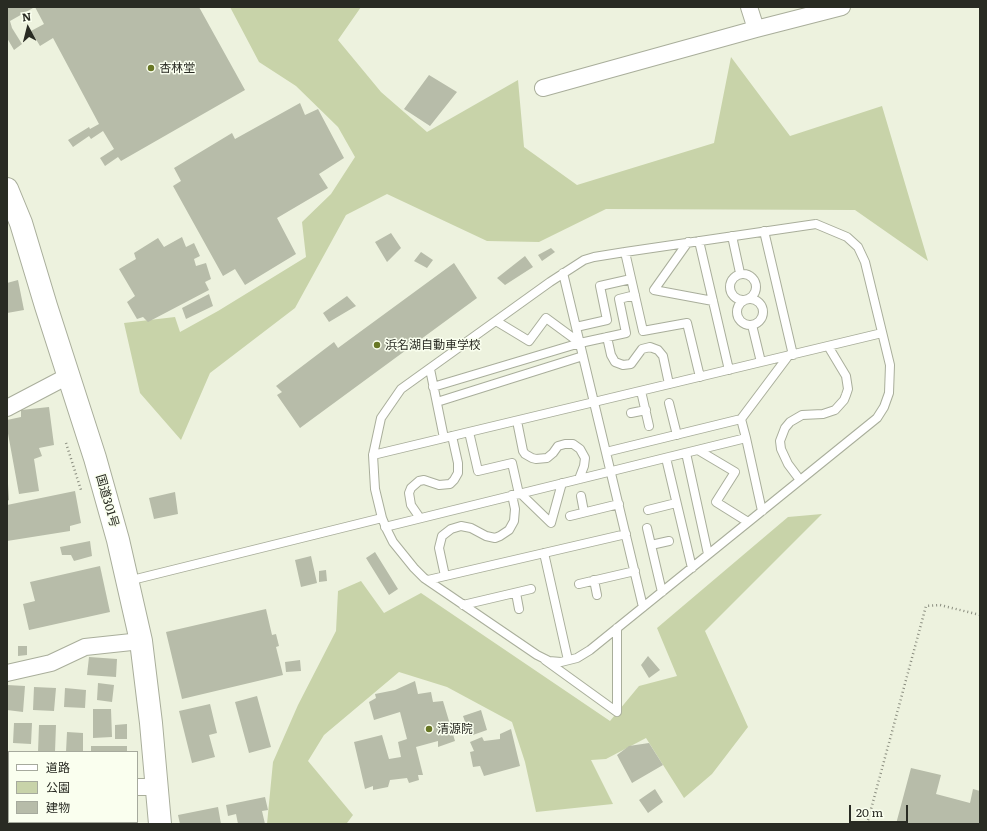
<!DOCTYPE html>
<meta charset="utf-8">
<style>
body{margin:0}
#map{position:relative;width:987px;height:831px;overflow:hidden;background:#edf2de;font-family:Literata,"Noto Sans JP",serif}
canvas{display:block}
.frame{position:absolute;inset:0;border:8px solid #292b23;pointer-events:none}
.legend{position:absolute;left:8px;top:751px;width:130px;height:72px;box-sizing:border-box;background:#faffef;border:1px solid #a6aa9d;margin:0;padding:5px 7px;list-style:none;font-size:12px;color:#292b23}
.legend li{display:flex;align-items:center;gap:8px;height:20px}
.legend b{width:20px;border:1px solid #a6aa9d}
.north{position:absolute;left:8px;top:8px;width:40px;height:40px;-webkit-text-stroke:3px #faffef;paint-order:stroke;rotate:353deg;font-size:11px;font-weight:700;line-height:16px;text-align:center;color:#292b23}
.north::after{content:'';display:block;margin:auto;width:14px;height:18px;background:#292b23;clip-path:polygon(50% 0,100% 100%,50% 72%,0 100%)}
.scale{position:absolute;left:849px;top:805px;width:59px;height:18px;box-sizing:border-box;border:2px solid #292b23;border-top:0;padding-left:5px;font-size:12px;line-height:14px;white-space:nowrap;color:#292b23;-webkit-text-stroke:3px #faffef;paint-order:stroke}
</style>
<div id="map">
<canvas width="987" height="831"></canvas>
<div class="frame"></div>
<ul class="legend">
<li><b style="height:5px;background:#fff"></b>道路</li>
<li><b style="height:11px;background:#c8d3a9"></b>公園</li>
<li><b style="height:11px;background:#b7bca9"></b>建物</li>
</ul>
<div class="north">N</div>
<div class="scale">20 m</div>
</div>
<script>
const g = document.querySelector('canvas').getContext('2d');
g.lineJoin = 'round';
function fillPath(path, color) {
  g.fillStyle = color;
  g.fill(path, 'evenodd');
}
function toPath(rows) {
  const path = new Path2D();
  for (const r of rows) {
    if (r.length === 3) {
      path.moveTo(r[0] + r[2], r[1]);
      path.arc(r[0], r[1], r[2], 0, 2 * Math.PI);
      continue;
    }
    path.moveTo(r[0], r[1]);
    for (let i = 2; i < r.length; i += 2) path.lineTo(r[i], r[i + 1]);
  }
  return path;
}
function strokePath(path, color, width, dash) {
  g.strokeStyle = color;
  g.lineWidth = width;
  g.lineCap = dash ? 'butt' : 'round';
  g.setLineDash(dash || []);
  g.stroke(path);
}
function label(font, color, halo, rows, align = 'center') {
  g.font = font + ' Literata,"Noto Sans JP",serif';
  g.lineWidth = 3;
  g.setLineDash([]);
  g.textBaseline = 'middle';
  g.strokeStyle = halo;
  g.fillStyle = color;
  for (const [text, x, y, turn = 0] of rows) {
    g.save();
    g.translate(x, y);
    g.rotate((+turn || 0) * Math.PI / 180);
    g.textAlign = isNaN(turn) ? turn : align;
    if (halo) g.strokeText(text, 0, 0);
    g.fillText(text, 0, 0);
    g.restore();
  }
}
fillPath(toPath([
 [230,7,361,7,338,40,381,92,427,132,518,80,524,147,577,185,714,143,731,57,790,136,882,106,928,261,855,210,606,209,539,242,487,241,387,194,346,215,295,308,210,373,181,440,140,393,124,323,175,317,180,332,218,311,306,257,302,222,331,194,355,157,338,127,296,86,259,62],
 [822,514,705,631,748,727,712,774,684,798,646,738,606,759,591,760,613,804,536,812,525,762,512,722,447,687,399,672,324,735,308,761,353,815,347,823,345,824,267,824,273,762,298,705,336,631,338,591,361,581,384,613,421,593,610,721,639,686,677,676,657,628,788,517]
]), '#c8d3a9');
fillPath(toPath([
 [7,7,33,8,10,21,12,28,22,44,14,50,7,38],
 [35,7,199,7,245,90,121,161,118,157,105,166,100,158,114,149,103,131,91,139,89,136,73,147,68,140,89,127,90,129,99,124,53,38,40,46,31,31,44,24],
 [429,75,457,92,430,126,404,109],
 [300,103,305,115,318,109,344,158,319,174,328,188,277,218,296,254,245,285,235,269,223,276,173,186,181,181,174,168,232,133,235,139],
 [391,233,401,248,387,262,375,242],
 [182,237,186,247,194,243,200,256,194,259,196,266,206,263,211,279,205,282,209,290,148,322,143,317,137,319,127,302,135,296,119,269,136,259,134,253,158,238,164,247],
 [551,248,555,252,542,261,538,255],
 [421,252,433,260,427,268,414,261],
 [525,256,533,267,505,285,497,278],
 [454,263,477,298,300,428,277,395,282,392,276,386,334,342,338,348],
 [18,280,24,310,7,313,7,283],
 [209,294,213,306,186,319,182,308],
 [347,296,356,306,329,322,323,313],
 [49,407,54,445,39,448,42,456,34,459,39,491,19,494,7,428,7,420,21,417,21,410],
 [8,484,9,500,7,501,7,485],
 [75,491,81,523,70,526,70,531,7,541,7,505],
 [175,492,178,514,154,519,149,498],
 [90,541,92,556,74,561,71,555,62,555,60,547],
 [375,552,398,589,389,595,366,558],
 [311,556,317,583,301,587,295,560],
 [100,566,110,612,29,630,23,604,35,601,30,582],
 [326,570,327,581,319,582,319,571],
 [266,609,272,635,276,634,279,646,276,647,283,675,182,699,166,632],
 [18,646,27,646,27,655,18,656],
 [648,656,660,670,649,678,641,665],
 [89,657,117,659,116,677,87,675],
 [300,660,301,671,286,672,285,662],
 [415,681,418,694,431,692,433,702,443,701,455,741,438,747,438,741,416,747,423,775,418,775,419,780,409,783,407,778,390,780,388,787,373,790,373,786,365,789,354,742,382,735,389,759,401,757,398,742,407,739,400,712,374,720,369,702,376,698,375,694,395,690],
 [98,683,114,685,112,702,97,700],
 [7,685,25,686,23,712,7,710],
 [34,687,56,688,54,711,33,710],
 [65,688,86,690,85,708,64,707],
 [257,696,271,747,249,753,235,702],
 [210,704,217,733,209,735,215,757,192,763,179,711],
 [93,709,111,709,112,737,93,738],
 [481,710,487,730,470,736,463,716],
 [14,723,32,723,31,744,13,743],
 [127,724,127,739,115,739,115,725],
 [39,725,56,725,55,752,38,752],
 [511,729,520,766,484,776,480,766,473,767,470,752,474,751,470,742,482,737,484,741,500,739,500,734],
 [67,732,83,733,83,752,66,752],
 [649,743,663,765,632,783,617,755,629,746],
 [91,746,127,746,127,752,91,752],
 [911,768,941,775,936,794,970,803,973,789,980,791,980,824,896,824],
 [655,789,663,802,648,813,639,800],
 [265,797,268,810,262,811,265,824,238,824,236,814,228,816,226,805],
 [218,807,221,824,180,824,178,815],
 [103,822,128,822,128,824,103,824]
]), '#b7bca9');
const service = toPath([
 [816,224,847,237,858,247,865,262,890,365,889,393,884,407,877,418,590,650,577,658,561,662,549,661,537,655,424,578,414,568,393,542,387,530,382,518,375,489,373,455,381,418,401,389,550,282,584,260,594,257,625,252,816,224],
 [764,231,793,355],
 [732,236,740,273],
 [699,241,729,370],
 [688,242,654,290,713,301],
 [625,252,643,331,687,323,700,377],
 [563,273,643,607],
 [743,287,13],
 [750,312,13],
 [496,321,529,341,546,318,580,343],
 [752,325,761,362],
 [576,327,607,320,600,286,631,279],
 [607,337,611,355,615,362,623,365,631,364,642,349,650,347,658,350,663,356,669,384],
 [430,369,444,438],
 [433,387,580,343,626,333,619,299,635,295],
 [641,391,649,426],
 [437,402,583,356],
 [669,403,677,435],
 [631,413,646,410],
 [741,419,746,438],
 [517,421,523,451,525,454,532,458,536,459,547,458,553,453,558,446,565,444,573,444,580,449,585,458,584,466,579,479],
 [469,432,478,471,512,463,519,494],
 [698,450,735,472,716,502,748,522],
 [606,452,741,419,789,355],
 [686,453,708,554],
 [373,455,882,333],
 [666,458,692,568],
 [800,480,788,464,781,449,780,441,785,428,790,422,802,415,823,414,835,410,844,400,846,395,848,389,846,376,828,346],
 [520,493,551,523,562,483],
 [581,496,584,512],
 [648,510,676,503],
 [570,516,619,504],
 [420,518,411,505,409,493,411,488,419,481,424,480,439,485,450,484,454,480,458,473,458,463,452,436],
 [385,527,746,438,762,511],
 [647,528,662,592],
 [651,545,669,541],
 [544,553,568,660],
 [445,576,439,548,442,536,451,529,461,526,471,528,486,536,495,538,500,536,509,530,514,521,515,509,512,495],
 [428,580,626,534],
 [594,580,597,595],
 [128,581,382,518],
 [579,584,635,571],
 [516,593,519,609],
 [463,605,531,589],
 [545,660,617,712,617,628]
]);
const minor = toPath([
 [749,7,756,29],
 [543,88,756,29,842,7],
 [7,408,68,376],
 [7,673,51,663,85,647,141,641],
 [7,786,9,786],
 [137,787,157,787]
]);
const trunk = toPath([
 [7,189,21,223,46,306,95,458,118,540,141,641,151,723,160,824]
]);
strokePath(service, '#a9ae9b', 10);
strokePath(minor, '#a9ae9b', 18);
strokePath(trunk, '#a9ae9b', 24);
strokePath(toPath([
 [66,443,81,490],
 [867,824,926,606,940,605,980,615]
]), '#8a8d7f', 2.5, [1, 3]);
strokePath(service, '#fff', 8);
strokePath(minor, '#fff', 16);
strokePath(trunk, '#fff', 22);
for (const [x, y, r, color] of [
 [151,68,4,"#687725"],
 [377,345,4,"#687725"],
 [429,729,4,"#687725"]
]) {
  const dot = new Path2D();
  dot.arc(x, y, r, 0, 2 * Math.PI);
  g.fillStyle = color;
  g.fill(dot);
  strokePath(dot, '#faffef', 1.5);
}
label('12px', '#292b23', '#faffef', [
 ["杏林堂",159,68],
 ["浜名湖自動車学校",385,345],
 ["清源院",437,729]
], 'left');
label('12px', '#292b23', '#faffef', [
 ["国道301号",107,501,74]
]);
</script>
